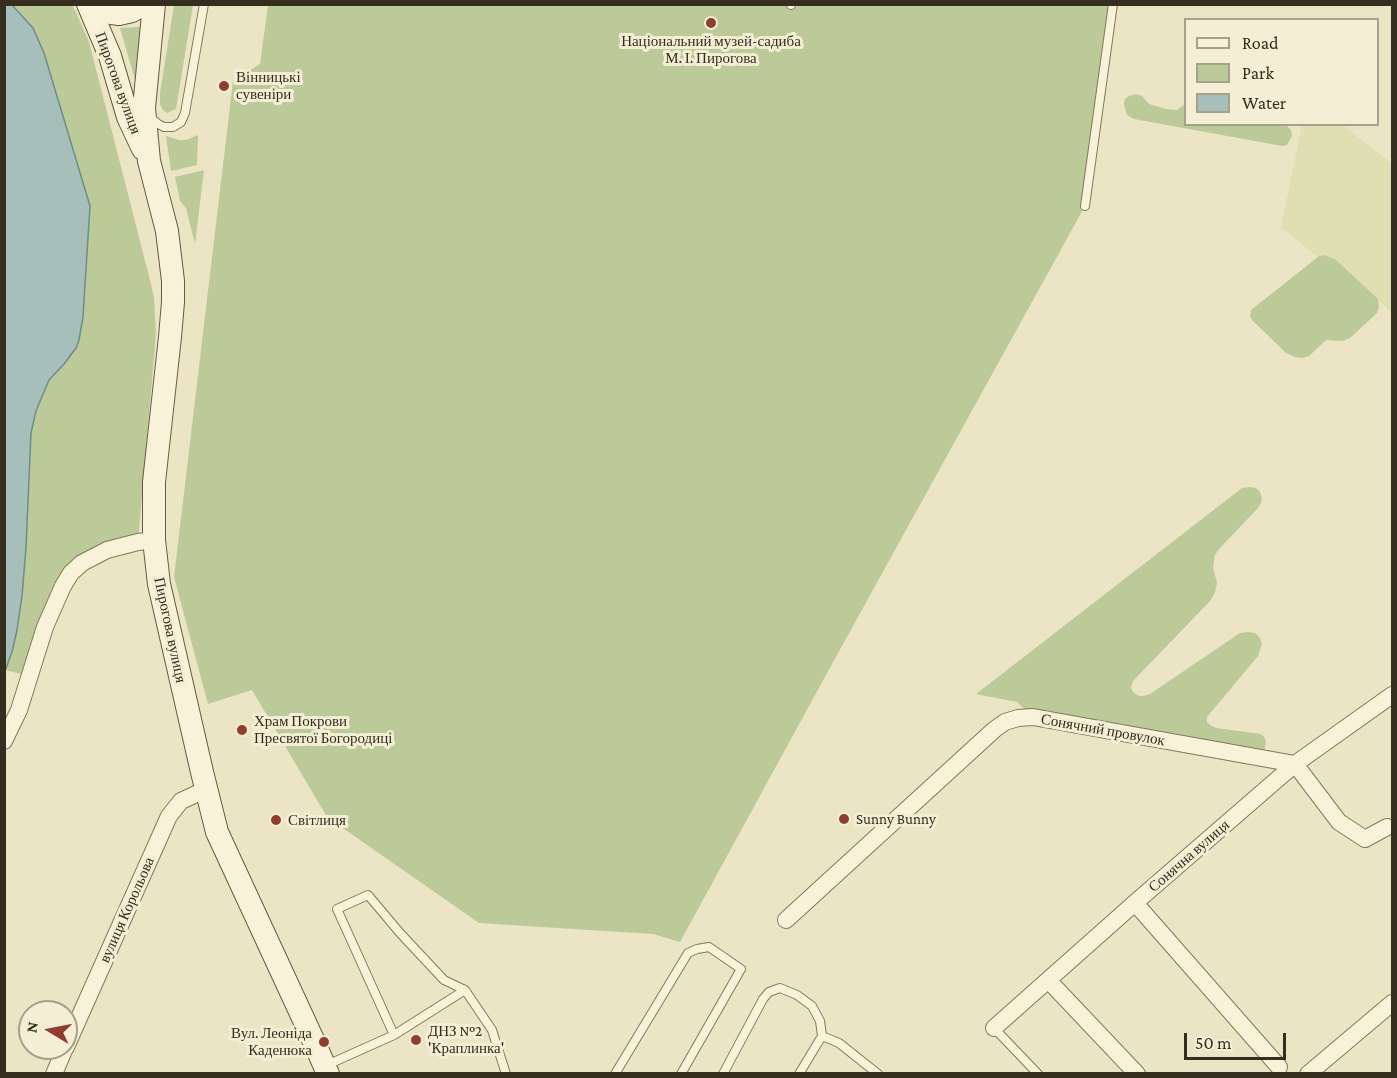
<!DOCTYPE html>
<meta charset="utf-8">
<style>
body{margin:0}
#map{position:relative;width:1397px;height:1078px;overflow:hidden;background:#ebe5c5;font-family:"Crimson Pro",serif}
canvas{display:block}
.frame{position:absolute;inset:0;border:6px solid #362d1f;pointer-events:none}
.legend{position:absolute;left:1184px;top:18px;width:195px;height:108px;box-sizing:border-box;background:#f3eed4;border:2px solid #a7a18c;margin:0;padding:8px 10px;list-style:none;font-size:18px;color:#362d1f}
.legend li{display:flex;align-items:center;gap:12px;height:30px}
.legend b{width:30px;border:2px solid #a7a18c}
.north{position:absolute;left:18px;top:1000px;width:60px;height:60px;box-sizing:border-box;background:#f3eed4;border:2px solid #a7a18c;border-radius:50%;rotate:280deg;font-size:16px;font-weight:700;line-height:24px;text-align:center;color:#362d1f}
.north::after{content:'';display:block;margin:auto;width:21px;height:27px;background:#903d30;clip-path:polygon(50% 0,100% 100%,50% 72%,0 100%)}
.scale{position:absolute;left:1184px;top:1033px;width:102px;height:27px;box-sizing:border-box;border:3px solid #362d1f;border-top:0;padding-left:8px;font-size:18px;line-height:21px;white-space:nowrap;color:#362d1f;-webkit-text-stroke:4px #f3eed4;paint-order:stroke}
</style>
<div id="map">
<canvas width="1397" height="1078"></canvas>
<div class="frame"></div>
<ul class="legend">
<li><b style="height:8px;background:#f7f2d8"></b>Road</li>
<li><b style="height:16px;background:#bcc999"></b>Park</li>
<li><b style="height:16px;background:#a6bfbb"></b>Water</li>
</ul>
<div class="north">N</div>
<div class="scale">50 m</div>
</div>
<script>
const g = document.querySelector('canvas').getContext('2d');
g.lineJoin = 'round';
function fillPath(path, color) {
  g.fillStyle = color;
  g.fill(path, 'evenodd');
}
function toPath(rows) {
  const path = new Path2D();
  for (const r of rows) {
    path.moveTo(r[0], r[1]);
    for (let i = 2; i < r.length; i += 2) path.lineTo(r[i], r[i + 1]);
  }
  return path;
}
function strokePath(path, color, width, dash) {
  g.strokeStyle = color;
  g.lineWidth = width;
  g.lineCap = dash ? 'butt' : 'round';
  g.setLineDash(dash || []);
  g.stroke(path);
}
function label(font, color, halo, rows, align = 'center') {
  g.font = font + ' "Crimson Pro",serif';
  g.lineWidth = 6;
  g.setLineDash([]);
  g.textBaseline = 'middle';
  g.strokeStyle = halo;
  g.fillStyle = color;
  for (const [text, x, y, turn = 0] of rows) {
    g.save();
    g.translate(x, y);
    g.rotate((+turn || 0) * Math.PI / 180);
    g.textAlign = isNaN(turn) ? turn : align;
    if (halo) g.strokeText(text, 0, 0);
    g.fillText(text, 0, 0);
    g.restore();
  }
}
fillPath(toPath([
 [1302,125,1343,125,1392,164,1392,313,1335,259,1323,255,1318,257,1281,228]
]), '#e0dfb3');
fillPath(toPath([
 [12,5,72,5,75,10,89,42,151,284,154,298,156,334,138,542,82,563,29,676,5,670,12,652,17,630,22,596,26,548,31,433,36,411,49,380,64,364,76,348,79,340,83,317,90,206,44,53,39,41,23,16],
 [174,5,193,5,176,109,167,113,163,110,160,104,160,93],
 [268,5,1113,5,1085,206,832,664,680,942,653,934,479,923,327,817,252,690,208,704,174,577,233,81,260,64],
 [144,23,135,80,120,28,138,27],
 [1136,94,1142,96,1149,104,1166,109,1177,110,1185,104,1186,124,1286,125,1291,130,1292,136,1287,145,1282,146,1134,119,1127,115,1124,104,1125,99,1129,96],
 [198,135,197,165,171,171,166,136,179,140,186,140],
 [204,170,195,244,186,208,180,201,175,177],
 [1323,255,1335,259,1378,299,1379,307,1377,313,1350,338,1343,341,1326,340,1309,356,1302,358,1295,357,1286,353,1252,320,1250,316,1251,310,1318,257],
 [1250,487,1256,488,1260,492,1262,498,1261,503,1257,509,1220,548,1215,555,1213,567,1217,583,1215,592,1211,600,1133,681,1131,688,1134,693,1139,696,1144,696,1150,694,1240,633,1248,632,1255,633,1260,638,1262,644,1258,656,1207,717,1207,722,1210,725,1216,728,1261,734,1264,737,1266,742,1263,758,1033,717,1017,702,976,694,1242,488]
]), '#bcc999');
const water = toPath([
 [12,5,33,28,44,53,90,206,83,317,79,340,76,348,64,364,49,380,36,411,31,433,26,548,22,596,17,630,12,652,5,671,4,5,12,5]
]);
fillPath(water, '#a6bfbb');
strokePath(water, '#6e8c89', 1.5);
const lane = toPath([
 [791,5,791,4],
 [150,117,158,124,164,127,173,127,181,122,185,113,204,4],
 [1085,206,1113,4],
 [994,1028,1038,1074],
 [394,1035,465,990],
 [327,1065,394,1035,337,909,368,895,400,933,444,980,465,990,492,1030,506,1074],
 [615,1074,688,953,697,949,709,947,741,969,681,1074],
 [723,1074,763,999,769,992,780,988,797,995,812,1006,820,1021,822,1036],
 [799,1074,822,1036,839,1043,878,1074]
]);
const street = toPath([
 [4,741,19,710,45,627,63,586,71,573,82,563,107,550,138,542,154,540],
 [1135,903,1279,1067],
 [786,920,995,729,1005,722,1018,718,1033,717,1295,764,1339,822,1365,839,1387,827],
 [1048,980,1137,1074],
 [994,1028,1137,901,1295,764,1392,695],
 [66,1047,169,816,181,801,207,789],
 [54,1074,65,1048],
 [1308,1074,1392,1003]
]);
const secondary = toPath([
 [88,4,110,56,128,117,143,149],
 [93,4,105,12,119,14,132,11,144,4],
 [154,4,144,108,149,161,167,231,173,281,173,302,170,337,154,482,154,540,159,584,202,772,217,832,315,1044,328,1074]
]);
strokePath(lane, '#85785c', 10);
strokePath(street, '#85785c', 18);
strokePath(secondary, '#67593f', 24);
strokePath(lane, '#f7f2d8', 8);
strokePath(street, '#f7f2d8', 16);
strokePath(secondary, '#f7f2d8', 22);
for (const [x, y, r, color] of [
 [711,23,6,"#903d30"],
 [224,86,6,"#903d30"],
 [242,730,6,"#903d30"],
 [844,819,6,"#903d30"],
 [276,820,6,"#903d30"],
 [416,1040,6,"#903d30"],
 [324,1042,6,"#903d30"]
]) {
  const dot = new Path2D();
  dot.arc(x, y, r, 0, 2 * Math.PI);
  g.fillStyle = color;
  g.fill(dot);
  strokePath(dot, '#f3eed4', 2);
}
label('15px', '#362d1f', '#f3eed4', [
 ["Національний музей-садиба",711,41,"center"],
 ["М. І. Пирогова",711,58,"center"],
 ["Вінницькі",236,77],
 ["сувеніри",236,94],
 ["Храм Покрови",254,721],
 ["Пресвятої Богородиці",254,738],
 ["Sunny Bunny",856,819],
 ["Світлиця",288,820],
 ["ДНЗ №2",428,1031],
 ["'Краплинка'",428,1048],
 ["Вул. Леоніда",312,1033,"right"],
 ["Каденюка",312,1050,"right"]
], 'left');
label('15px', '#362d1f', '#f3eed4', [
 ["Пирогова вулиця",118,83,70],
 ["Пирогова вулиця",170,630,78],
 ["Сонячний провулок",1103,730,10],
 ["Сонячна вулиця",1189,856,-41],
 ["вулиця Корольова",127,910,-66]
]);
</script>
